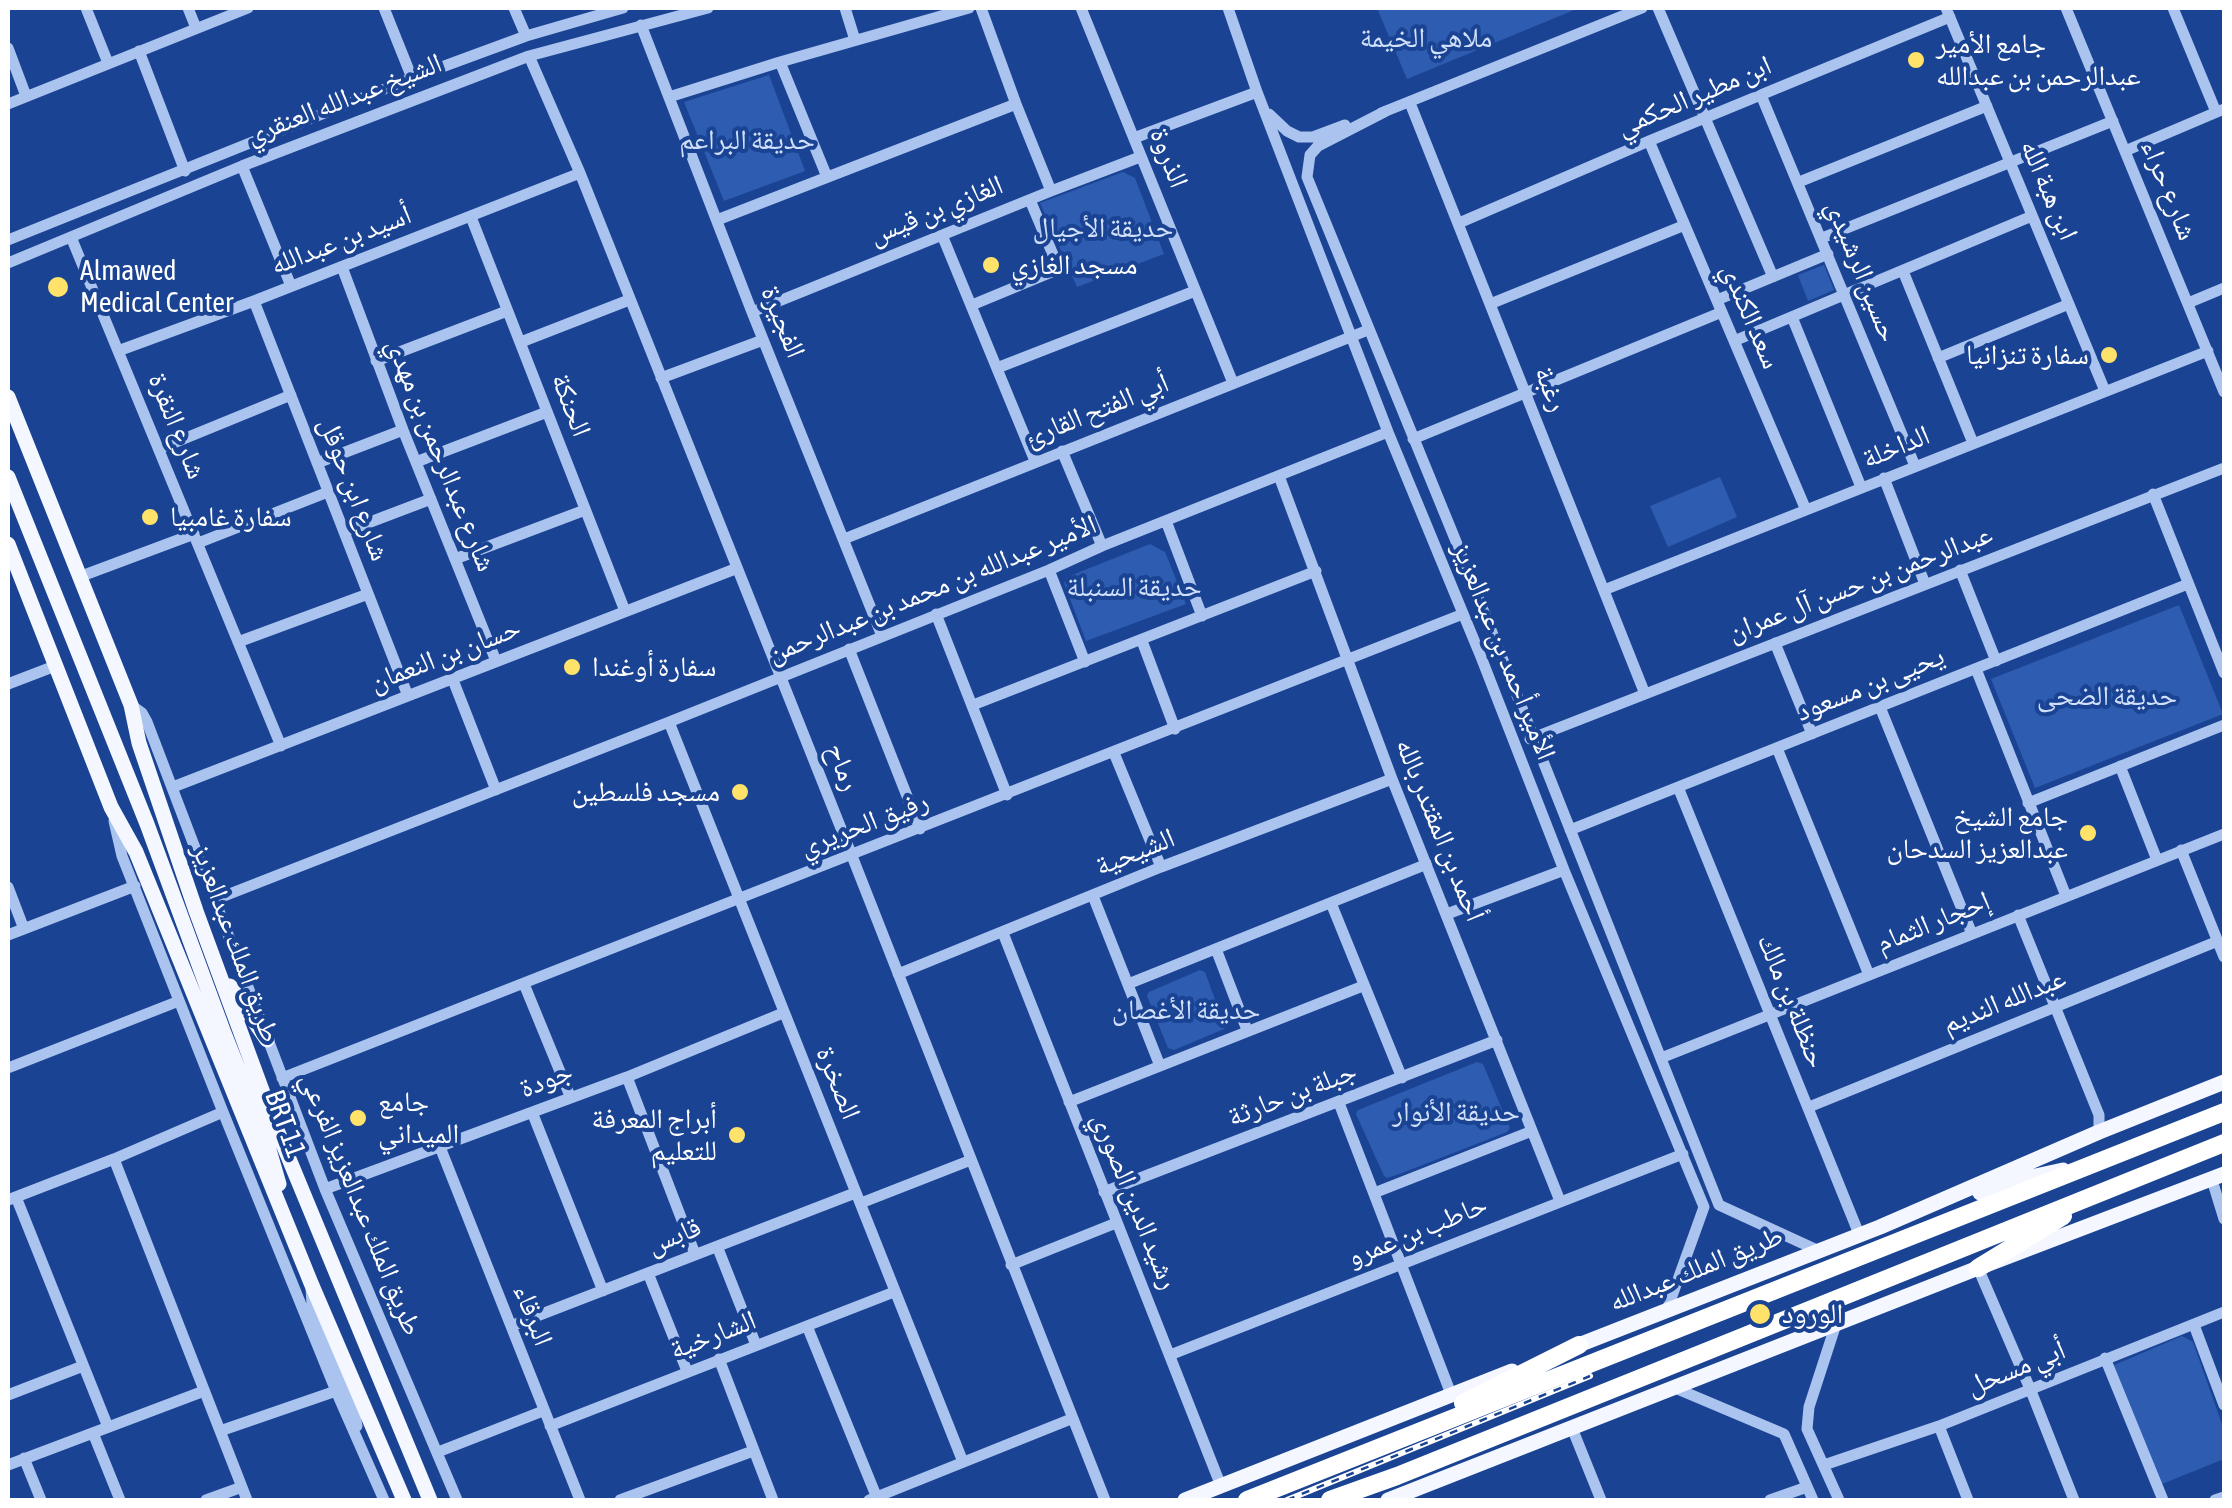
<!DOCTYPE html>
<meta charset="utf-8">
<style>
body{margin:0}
#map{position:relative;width:2232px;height:1508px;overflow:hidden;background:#1a4493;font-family:"Asap Condensed",sans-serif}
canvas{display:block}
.frame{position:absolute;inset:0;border:10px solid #fff;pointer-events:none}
</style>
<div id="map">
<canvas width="2232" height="1508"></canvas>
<div class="frame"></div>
</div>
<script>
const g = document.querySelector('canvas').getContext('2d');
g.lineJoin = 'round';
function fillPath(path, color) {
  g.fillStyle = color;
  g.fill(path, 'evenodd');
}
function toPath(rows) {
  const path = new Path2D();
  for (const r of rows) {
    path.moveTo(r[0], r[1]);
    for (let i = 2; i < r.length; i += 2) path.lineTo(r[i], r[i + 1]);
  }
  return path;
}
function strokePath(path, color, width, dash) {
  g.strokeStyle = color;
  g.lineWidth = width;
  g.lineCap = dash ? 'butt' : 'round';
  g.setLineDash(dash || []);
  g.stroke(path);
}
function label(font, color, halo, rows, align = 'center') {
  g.font = font + ' "Asap Condensed","Noto Naskh Arabic",sans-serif';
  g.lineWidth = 8;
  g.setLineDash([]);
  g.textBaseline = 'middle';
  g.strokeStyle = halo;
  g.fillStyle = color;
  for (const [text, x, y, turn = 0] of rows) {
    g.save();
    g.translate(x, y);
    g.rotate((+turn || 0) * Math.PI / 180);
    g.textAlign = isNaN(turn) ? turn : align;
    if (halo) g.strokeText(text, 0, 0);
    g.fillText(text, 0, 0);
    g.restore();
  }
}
fillPath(toPath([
 [1377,8,1579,8,1407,79],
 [769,75,805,171,724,201,684,102],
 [1123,172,1135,178,1164,254,1077,287,1040,203],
 [1824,265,1834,290,1808,301,1798,275],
 [1720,477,1737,517,1668,547,1650,506],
 [1150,544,1165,552,1186,604,1086,641,1064,583,1067,577],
 [2179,605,2223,714,2035,788,1991,679],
 [1200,970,1205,972,1225,1027,1224,1029,1174,1050,1168,1048,1147,996,1149,992],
 [1477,1062,1483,1064,1510,1128,1507,1132,1402,1173,1387,1178,1384,1176,1356,1114,1358,1110],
 [2182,1336,2193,1342,2224,1430,2224,1459,2162,1484,2112,1366]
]), '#2e5cb1');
strokePath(toPath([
 [86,8,108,63],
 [188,8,196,28],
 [384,8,412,78],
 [514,8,526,36],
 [845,8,855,40],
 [981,8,1016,104,1051,191],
 [1081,8,1233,383],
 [1228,8,1257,92,1388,432,1481,657,1564,870,1704,1207,1667,1310],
 [1658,8,1773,277],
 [1946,8,2105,391],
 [2066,8,2224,392],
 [2173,8,2216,112],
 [641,25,752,312,882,636],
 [8,48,26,96],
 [139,51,185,171],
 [529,56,580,173,852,856,1105,1500],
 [780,62,827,177],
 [1761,95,1915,466],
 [669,97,780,62,969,8],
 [1410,103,1645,694],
 [8,104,248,8],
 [1386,111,1318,146,1310,155,1307,177,1455,539,1719,1205,1817,1250],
 [1381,113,1642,8],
 [1269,114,1287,131,1299,137,1313,137,1345,125],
 [1134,138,1257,92],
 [1649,141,1806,510],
 [2125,151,2224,109],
 [242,166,291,286],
 [1799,182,1987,106],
 [471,217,625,611],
 [717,220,1016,104],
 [1459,223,1649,141,1950,17],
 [942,235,1035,461],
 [71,237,281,746],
 [1822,238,2113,121],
 [8,240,412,78,526,36,623,8],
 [8,263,242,166,529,56,708,8],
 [342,267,403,430,496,661],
 [1903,271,1973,443],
 [1717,300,1828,254],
 [254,301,408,696],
 [2188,303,2224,288],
 [1490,304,1685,225],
 [972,305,1059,269,1030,200],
 [752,312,1051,191,1140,157],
 [1792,317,1861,487],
 [1734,341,2032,216],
 [521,342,629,300],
 [118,351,254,301,580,173],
 [1938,358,2069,304],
 [376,361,507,311],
 [997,368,1195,291],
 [661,378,763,340],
 [1413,439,1722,312],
 [159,449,291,395],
 [1062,451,1102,546],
 [416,462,547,412],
 [317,463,403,430],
 [1279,476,1392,779,1560,1201],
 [1884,478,1925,584],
 [2153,494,2224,673],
 [1166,521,1202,616],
 [344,532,431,499],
 [844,539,1368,330],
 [198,543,328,492],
 [455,559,585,510],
 [1049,570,1085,662],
 [1960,570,1996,661],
 [79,577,194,534],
 [1604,590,2208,351],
 [936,614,1007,795],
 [1142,641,1175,729],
 [238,642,368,594],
 [1775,643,1812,734],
 [849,649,920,829],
 [1976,669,2066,896],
 [453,680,496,790],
 [8,684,55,666],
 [131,705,142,713,147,722,325,1189,457,1500],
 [973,705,1316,571],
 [1880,707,1972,934],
 [669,722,963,1462],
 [1530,739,2224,468],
 [1777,748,1869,975],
 [1114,753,1161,867],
 [2120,766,2157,860],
 [173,787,735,569],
 [1678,787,1859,1234],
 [2028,803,2224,725],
 [114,821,122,856,223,1112,336,1391,384,1500],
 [1570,830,2188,584],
 [2181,850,2224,957],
 [8,887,24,929],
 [1093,896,1160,1066],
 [214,900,669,722,1049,570,1102,546,1388,432],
 [1331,903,1402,1078],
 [1447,914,1564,870],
 [2018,915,2099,1115,2099,1132],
 [1003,933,1221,1486],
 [8,935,135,886],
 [1216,949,1247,1030],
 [898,974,1161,867,1392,779],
 [524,984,570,1096],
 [1128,984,1427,864],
 [1661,1058,2224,834],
 [8,1068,179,1001],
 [627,1077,695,1254],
 [282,1078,1463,614],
 [1069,1102,1363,986],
 [1339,1103,1451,1394],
 [1809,1107,2218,941],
 [532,1112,603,1291],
 [440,1147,580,1500],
 [114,1159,247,1500],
 [2212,1180,2224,1219],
 [325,1189,627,1077,783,1013],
 [1104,1192,1497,1040],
 [1374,1193,1532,1131],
 [16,1197,108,1427],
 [8,1200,114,1159,223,1112],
 [861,1203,971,1160],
 [717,1246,756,1345],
 [1011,1265,1116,1223],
 [1978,1268,2031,1391,2074,1500],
 [648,1273,687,1371],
 [311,1288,312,1304,355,1415,357,1426],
 [1836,1324,1809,1407,1807,1429,1839,1500],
 [2194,1325,2224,1405],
 [511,1326,855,1193],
 [807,1326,877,1498],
 [1170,1355,1683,1154],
 [2105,1358,2163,1500],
 [719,1359,773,1500],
 [1675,1388,1784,1434,1813,1500],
 [8,1395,83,1366],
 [550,1426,894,1292],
 [1939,1426,1968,1500],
 [1572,1428,1601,1500],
 [220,1431,336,1391],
 [93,1433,120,1500],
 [438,1452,543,1411],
 [24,1458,41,1500],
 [8,1465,204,1391],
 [1824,1465,1939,1426,2224,1312],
 [206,1500,242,1487],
 [620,1500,753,1451],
 [869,1500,1071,1419],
 [1770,1500,1807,1487],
 [2215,1500,2224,1497]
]), '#abc4ef', 11);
strokePath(toPath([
 [8,397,131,705,139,743,196,911,273,1120,430,1500],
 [8,477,147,824,224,1033,266,1139,279,1184],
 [8,544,111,807,136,852,311,1283,404,1500],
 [230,986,267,1040],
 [1980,1193,2017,1180,2063,1170],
 [1571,1348,1880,1227,2099,1132,2224,1082],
 [1185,1500,1512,1371],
 [1388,1500,1978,1268,2224,1174]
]), '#f4f7ff', 15);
strokePath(toPath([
 [1978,1268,2063,1216],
 [1463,1403,1579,1345],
 [1247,1500,2224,1112],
 [1330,1500,1397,1476,2224,1143]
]), '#fff', 18);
const rail = toPath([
 [1287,1500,1590,1376]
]);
strokePath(rail, '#fff', 6);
strokePath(rail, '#1a4493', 2.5, [8]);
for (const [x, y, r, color] of [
 [1916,60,10,"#ffe26a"],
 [991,265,10,"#ffe26a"],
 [58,287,12,"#ffe26a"],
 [2109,355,10,"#ffe26a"],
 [150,517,10,"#ffe26a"],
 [572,667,10,"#ffe26a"],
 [740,792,10,"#ffe26a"],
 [2088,833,10,"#ffe26a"],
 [358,1118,10,"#ffe26a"],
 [737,1135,10,"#ffe26a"],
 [1760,1314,12,"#ffe26a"]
]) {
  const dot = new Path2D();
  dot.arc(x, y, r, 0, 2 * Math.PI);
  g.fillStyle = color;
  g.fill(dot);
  strokePath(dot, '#1a4493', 4);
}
label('28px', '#d2e1fb', '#1a4493', [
 ["ملاهي الخيمة",1426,38],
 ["حديقة البراعم",747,140],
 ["حديقة الأجيال",1103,228],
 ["حديقة السنبلة",1134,587],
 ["حديقة الضحى",2107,696],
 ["حديقة الأغصان",1186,1010],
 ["حديقة الأنوار",1456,1112]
]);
label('28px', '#fff', '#1a4493', [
 ["جامع الأمير",1936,44],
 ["عبدالرحمن بن عبدالله",1936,76],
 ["مسجد الغازي",1011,265],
 ["Almawed",80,271],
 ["Medical Center",80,303],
 ["سفارة تنزانيا",2089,355,"right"],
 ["سفارة غامبيا",170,517],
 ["سفارة أوغندا",592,667],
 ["مسجد فلسطين",720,792,"right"],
 ["جامع الشيخ",2068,817,"right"],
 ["عبدالعزيز السدحان",2068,849,"right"],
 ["جامع",378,1102],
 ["الميداني",378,1134],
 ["أبراج المعرفة",717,1119,"right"],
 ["للتعليم",717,1151,"right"],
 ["الورود",1782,1314]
], 'left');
label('28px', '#fff', '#1a4493', [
 ["ابن مطير الحكمي",1694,96,-23],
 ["الشيخ عبدالله العنقري",344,99,-21],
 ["الذروة",1169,158,69],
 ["ابن هبة الله",2049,190,67],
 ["شارع حراء",2169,190,68],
 ["الغازي بن قيس",936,210,-22],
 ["أسيد بن عبدالله",341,240,-21],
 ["حسين الرشيدي",1862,271,68],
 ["سعد الكندي",1751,316,67],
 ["الفجيرة",783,322,68],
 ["رغبة",1551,389,68],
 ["الحنكة",571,405,69],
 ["أبي الفتح القارئ",1097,410,-22],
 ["شارع النقرة",177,426,68],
 ["الداخلة",1896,447,-22],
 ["شارع عبدالرحمن بن مهدي",441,455,68],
 ["شارع ابن حوقل",354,489,69],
 ["عبدالرحمن بن حسن آل عمران",1860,583,-21],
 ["الأمير عبدالله بن محمد بن عبدالرحمن",932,589,-22],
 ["الأمير أحمد بن عبدالعزيز",1504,651,68],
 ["حسان بن النعمان",445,655,-21],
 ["يحيى بن مسعود",1870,684,-22],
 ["رماح",843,767,68],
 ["رفيق الحريري",864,824,-21],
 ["أحمد بن المقتدر بالله",1440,830,68],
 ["الشيحية",1135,852,-22],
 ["إحجار الثمام",1933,922,-22],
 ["طريق الملك عبدالعزيز",236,943,70],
 ["حنظلة بن مالك",1792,1001,68],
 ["عبدالله النديم",2004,1001,-22],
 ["جودة",546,1080,-21],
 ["الصخرة",838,1083,68],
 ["جبلة بن حارثة",1292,1094,-21],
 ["BRT 11",285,1124,70],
 ["رشيد الدين الصوري",1135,1201,68],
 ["طريق الملك عبدالعزيز الفرعي",361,1204,68],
 ["حاطب بن عمرو",1417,1231,-22],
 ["قابس",674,1236,-22],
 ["طريق الملك عبدالله",1696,1269,-22],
 ["البرقاء",533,1315,69],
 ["الشارخية",713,1335,-21],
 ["أبي مسحل",2016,1368,-22]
]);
</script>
